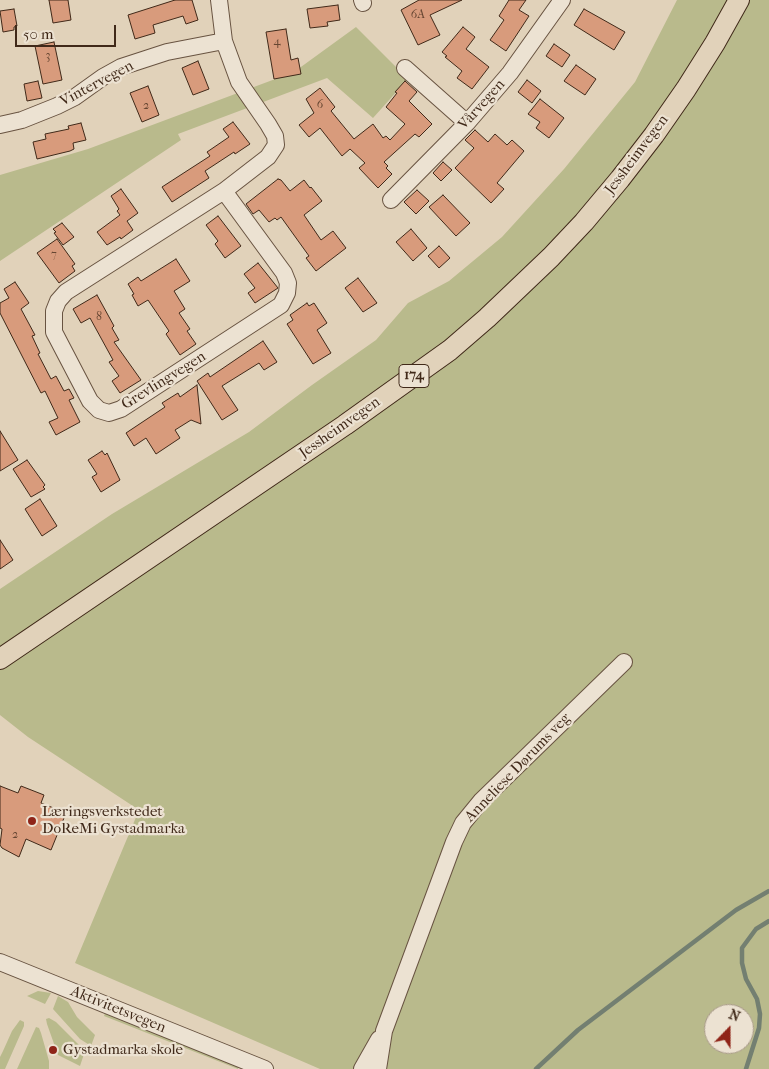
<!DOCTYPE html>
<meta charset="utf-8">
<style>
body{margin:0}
#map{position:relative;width:769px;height:1069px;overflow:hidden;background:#e1d2ba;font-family:"IM FELL French Canon",serif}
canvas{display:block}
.north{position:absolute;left:704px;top:1004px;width:50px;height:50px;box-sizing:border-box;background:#ece2d2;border:1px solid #a79888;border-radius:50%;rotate:22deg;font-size:14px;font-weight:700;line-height:20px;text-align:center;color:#402919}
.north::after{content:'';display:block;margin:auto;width:18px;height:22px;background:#8f2418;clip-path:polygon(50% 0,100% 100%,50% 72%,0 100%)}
.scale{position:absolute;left:15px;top:25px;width:101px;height:22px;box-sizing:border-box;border:2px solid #402919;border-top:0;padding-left:6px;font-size:15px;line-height:18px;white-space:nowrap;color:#402919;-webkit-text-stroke:4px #ece2d2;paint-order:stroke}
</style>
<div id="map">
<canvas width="769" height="1069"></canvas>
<div class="north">N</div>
<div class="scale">50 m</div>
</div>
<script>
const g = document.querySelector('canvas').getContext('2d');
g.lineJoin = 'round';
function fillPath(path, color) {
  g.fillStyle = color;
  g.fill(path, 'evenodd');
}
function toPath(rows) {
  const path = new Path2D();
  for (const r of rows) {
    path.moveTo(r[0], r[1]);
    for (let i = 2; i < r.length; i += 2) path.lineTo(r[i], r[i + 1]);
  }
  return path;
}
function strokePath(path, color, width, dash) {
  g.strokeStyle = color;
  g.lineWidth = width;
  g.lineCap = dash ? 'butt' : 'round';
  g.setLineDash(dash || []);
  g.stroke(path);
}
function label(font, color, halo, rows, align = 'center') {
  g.font = font + ' "IM FELL French Canon",serif';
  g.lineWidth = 4.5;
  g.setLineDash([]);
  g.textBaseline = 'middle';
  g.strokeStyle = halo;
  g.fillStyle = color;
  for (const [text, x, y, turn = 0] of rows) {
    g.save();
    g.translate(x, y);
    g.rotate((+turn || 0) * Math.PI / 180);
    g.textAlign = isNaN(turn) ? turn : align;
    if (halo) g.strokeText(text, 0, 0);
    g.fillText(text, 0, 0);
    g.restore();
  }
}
fillPath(toPath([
 [677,0,769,0,769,1069,320,1069,75,963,139,810,28,737,0,715,0,589,112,514,249,432,312,385,376,340,408,303,449,281,502,237,564,169,635,82],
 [714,1014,744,1014,744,1044,714,1044],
 [356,27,408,79,373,118,327,78,178,134,181,140,0,261,0,175,88,149,294,72],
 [38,991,51,993,45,1004,27,996],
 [58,996,68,1002,77,1017,95,1035,91,1046,80,1039,53,1009],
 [105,1013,238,1066,238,1069,104,1016],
 [49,1018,56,1022,85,1051,80,1066,58,1055,47,1024,46,1019],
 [20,1020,24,1022,24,1026,5,1069,0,1069,0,1057,3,1051,12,1031],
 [36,1027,39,1028,41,1033,49,1061,49,1069,17,1069]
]), '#b9ba8c');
strokePath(toPath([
 [536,1069,578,1030,736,910,769,891],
 [746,1069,759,1028,760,1014,757,999,746,979,742,963,742,948,756,929,769,921]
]), '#737f71', 4.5);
const building = toPath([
 [49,0,68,0,71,20,53,23,49,0],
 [175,0,192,0,198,20,186,24,183,16,153,25,155,33,135,39,128,15,175,0],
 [419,0,462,0,430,15,440,35,418,45,401,10,419,0],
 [509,0,526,0,519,10,529,16,506,51,490,40,504,20,499,16,509,0],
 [338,5,340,20,327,22,328,26,310,28,307,9,338,5],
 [14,9,17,26,14,27,14,30,3,32,0,11,14,9],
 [584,9,625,32,614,50,574,25,584,9],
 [463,27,475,37,466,49,489,67,472,89,457,78,462,71,445,57,447,56,442,52,463,27],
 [286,29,291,60,298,58,301,74,274,79,266,32,286,29],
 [54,42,62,80,43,84,35,46,54,42],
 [554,44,570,55,562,67,546,56,554,44],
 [198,61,209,89,193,95,182,68,198,61],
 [576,65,596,79,585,95,564,81,576,65],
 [527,80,541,91,532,103,518,92,527,80],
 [38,81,42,98,27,101,24,84,38,81],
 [405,81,417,92,409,101,432,124,419,137,415,134,384,162,388,166,386,168,392,174,378,188,359,168,365,163,350,149,342,156,320,128,309,137,299,125,314,113,306,99,320,88,335,107,331,111,354,139,373,124,383,138,386,136,390,140,405,124,386,107,397,93,395,92,405,81],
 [148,86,159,115,142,122,130,93,148,86],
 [540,99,564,118,549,138,536,128,540,122,528,114,540,99],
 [233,122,250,144,235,154,234,152,205,171,209,178,172,202,162,187,210,156,207,152,229,137,223,129,233,122],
 [81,123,86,140,73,143,74,149,70,151,37,159,33,142,46,139,45,134,69,129,68,126,81,123],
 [475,130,488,142,495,134,507,145,512,140,524,151,497,183,504,189,491,203,455,168,474,148,465,140,475,130],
 [443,162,452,170,441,181,433,173,443,162],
 [278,179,281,180,290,191,304,180,310,188,311,187,322,201,304,215,321,240,333,231,346,248,316,271,306,258,309,256,281,217,277,220,275,218,269,222,259,210,253,214,246,204,278,179],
 [121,189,138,213,127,221,133,230,121,239,120,237,107,245,97,232,120,215,117,211,119,209,111,196,121,189],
 [417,190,429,201,416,214,404,202,417,190],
 [443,195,470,223,456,236,429,207,443,195],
 [218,216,241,246,225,258,215,244,218,241,206,225,218,216],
 [62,223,74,237,63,245,54,233,56,232,53,229,62,223],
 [411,229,427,248,413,261,396,242,411,229],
 [57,239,75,264,72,266,75,271,59,283,37,253,57,239],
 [439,246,450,258,439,268,428,256,439,246],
 [176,259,190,281,174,291,185,309,179,313,190,329,187,331,196,344,180,355,166,334,169,331,148,300,138,306,132,295,134,294,128,284,138,277,141,281,176,259],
 [258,263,278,288,255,303,248,293,255,288,244,274,258,263],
 [358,278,377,303,363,312,345,288,358,278],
 [15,282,29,303,21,309,35,335,32,336,40,353,38,354,51,379,56,376,64,391,69,389,74,398,69,400,80,422,56,435,49,422,58,418,45,391,41,393,0,313,0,303,9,298,4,289,15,282],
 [97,295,114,326,112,328,119,340,114,342,141,380,120,393,112,381,119,376,109,362,113,360,90,318,81,323,73,309,97,295],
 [307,303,309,306,314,303,327,323,317,330,331,353,313,364,287,324,293,320,290,315,307,303],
 [263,341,277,362,264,370,259,363,222,386,238,410,222,420,197,381,208,373,210,377,263,341],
 [197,385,201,424,191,420,175,430,180,438,156,454,146,438,134,446,126,433,165,407,162,403,178,393,180,397,197,385],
 [0,431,18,460,0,471,0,431],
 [102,451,105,455,107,453,120,480,101,492,92,477,97,474,88,460,102,451],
 [27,460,45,485,43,487,45,489,31,497,13,469,27,460],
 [40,499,57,526,42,536,25,509,40,499],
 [0,540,13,560,0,569,0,540],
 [0,786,18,793,21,786,44,795,41,803,66,813,51,850,26,839,19,857,2,848,0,845,2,829,0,828,0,786]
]);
fillPath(building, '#d89b7c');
strokePath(building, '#402919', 1);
const minor = toPath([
 [219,0,224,41,239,82,268,124,275,136,276,145,268,157,224,191,66,292,58,301,54,311,54,332,90,401,99,410,109,413,121,409,281,305,287,293,288,283,284,273,224,191],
 [362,0,363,3],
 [405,68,467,123],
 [0,125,22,120,57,106,75,97,103,77,121,67,167,52,224,41],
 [391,200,467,123,510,73,562,0],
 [0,962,265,1069],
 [362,1069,379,1039],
 [378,1069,384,1031,454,842,463,823,481,801,624,662]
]);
const major = toPath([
 [0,659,345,425,450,350,487,318,551,257,584,222,620,179,654,135,686,89,715,43,739,0]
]);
strokePath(minor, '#685341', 18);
strokePath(major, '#402919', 22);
strokePath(minor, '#ece2d2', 16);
strokePath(major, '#e1d2ba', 20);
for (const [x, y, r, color] of [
 [32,821,5,"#8f2418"],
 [53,1050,5,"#8f2418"]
]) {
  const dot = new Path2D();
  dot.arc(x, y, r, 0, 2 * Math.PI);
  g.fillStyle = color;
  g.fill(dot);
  strokePath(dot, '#ece2d2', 2);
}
label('12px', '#664632', null, [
 ["6A",418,15],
 ["4",277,42],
 ["3",48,56],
 ["6",320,105],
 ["2",146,106],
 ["7",54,255],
 ["8",99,317],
 ["2",15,835]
]);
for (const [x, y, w] of [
 [414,376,30]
]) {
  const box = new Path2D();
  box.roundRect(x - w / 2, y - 11.5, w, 23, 4);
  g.fillStyle = '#ece2d2';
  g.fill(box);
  strokePath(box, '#402919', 1);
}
label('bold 14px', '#402919', null, [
 ["174",414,376]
]);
label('15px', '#402919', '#ece2d2', [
 ["Vintervegen",97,84,-28],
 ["Vårvegen",482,105,-48],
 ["Jessheimvegen",637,155,-53],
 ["Grevlingvegen",164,381,-32],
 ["Jessheimvegen",340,428,-35],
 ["Anneliese Dørums veg",518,768,-46],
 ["Aktivitetsvegen",118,1010,22]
]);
label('15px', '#402919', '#ece2d2', [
 ["Læringsverkstedet",42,812],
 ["DoReMi Gystadmarka",42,829],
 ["Gystadmarka skole",63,1050]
], 'left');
</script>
